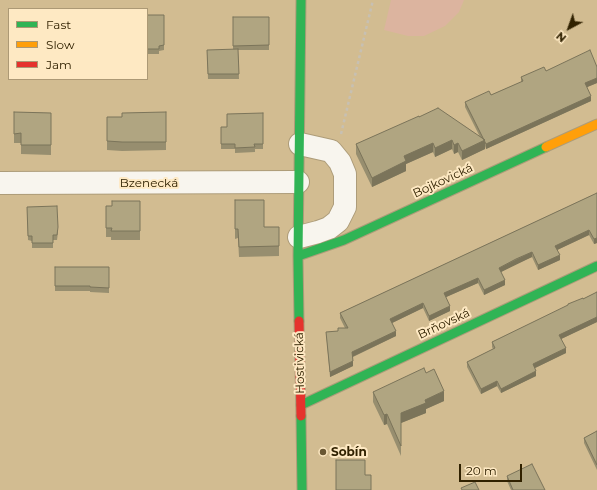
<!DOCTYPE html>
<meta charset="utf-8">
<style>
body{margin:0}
#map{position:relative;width:597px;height:490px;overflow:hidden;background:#d2bc91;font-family:Montserrat,sans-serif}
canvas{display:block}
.legend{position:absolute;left:8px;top:8px;width:140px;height:72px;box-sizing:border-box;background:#fee9c3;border:1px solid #ac9975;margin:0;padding:5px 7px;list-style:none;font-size:12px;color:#302100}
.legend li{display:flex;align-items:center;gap:8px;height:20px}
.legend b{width:20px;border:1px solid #ac9975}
.north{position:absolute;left:549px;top:8px;width:40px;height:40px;-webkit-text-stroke:3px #fee9c3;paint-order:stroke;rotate:221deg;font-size:11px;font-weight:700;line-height:16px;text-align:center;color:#302100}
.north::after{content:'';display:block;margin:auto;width:14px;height:18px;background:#302100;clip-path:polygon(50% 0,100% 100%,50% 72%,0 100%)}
.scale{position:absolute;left:459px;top:464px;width:63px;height:18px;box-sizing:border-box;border:2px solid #302100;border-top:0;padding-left:5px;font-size:12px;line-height:14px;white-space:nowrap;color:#302100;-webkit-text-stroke:3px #fee9c3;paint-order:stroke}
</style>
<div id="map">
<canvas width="597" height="490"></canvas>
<ul class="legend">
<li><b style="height:5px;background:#30b455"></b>Fast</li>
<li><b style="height:5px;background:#ff9f0a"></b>Slow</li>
<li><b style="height:5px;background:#e5322d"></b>Jam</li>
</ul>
<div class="north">N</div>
<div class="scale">20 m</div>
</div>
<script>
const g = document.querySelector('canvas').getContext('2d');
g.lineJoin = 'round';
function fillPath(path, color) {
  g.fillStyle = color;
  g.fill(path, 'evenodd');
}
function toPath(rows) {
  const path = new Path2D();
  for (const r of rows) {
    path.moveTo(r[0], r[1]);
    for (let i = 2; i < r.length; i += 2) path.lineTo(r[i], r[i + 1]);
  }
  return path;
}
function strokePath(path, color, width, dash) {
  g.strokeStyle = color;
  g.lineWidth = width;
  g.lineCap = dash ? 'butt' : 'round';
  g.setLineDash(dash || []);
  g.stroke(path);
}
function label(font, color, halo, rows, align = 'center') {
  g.font = font + ' Montserrat,sans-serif';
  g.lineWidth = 4;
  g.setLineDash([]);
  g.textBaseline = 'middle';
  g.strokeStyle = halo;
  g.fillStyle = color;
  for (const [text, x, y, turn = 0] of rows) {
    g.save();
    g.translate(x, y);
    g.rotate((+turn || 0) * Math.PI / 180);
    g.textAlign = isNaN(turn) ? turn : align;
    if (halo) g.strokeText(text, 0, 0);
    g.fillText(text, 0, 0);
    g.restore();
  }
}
fillPath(toPath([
 [391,0,464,0,459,12,445,26,424,36,408,36,384,30]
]), '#dcb49f');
const street = toPath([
 [0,183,298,182],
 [299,237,318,232,329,228,338,221,345,207,345,174,340,162,331,151,300,144]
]);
const fast = toPath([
 [298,256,344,240,546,147],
 [299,321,298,256,301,0],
 [301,405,597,266],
 [301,416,302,490]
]);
const slow = toPath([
 [546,147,597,124]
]);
const jam = toPath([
 [299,321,301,416]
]);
strokePath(street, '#ad9c79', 24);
strokePath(fast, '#ad9c79', 11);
strokePath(slow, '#ad9c79', 11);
strokePath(jam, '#ad9c79', 11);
strokePath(toPath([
 [341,134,373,0]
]), '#c7c0b3', 2.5, [3, 3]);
strokePath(street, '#f8f5ee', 22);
strokePath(fast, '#30b455', 9);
strokePath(slow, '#ff9f0a', 9);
strokePath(jam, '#e5322d', 9);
fillPath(toPath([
 [147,15,164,15,164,50,159,51,159,54,147,54],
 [233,17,269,17,269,50,238,50,239,79,208,79,207,50,233,50],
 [597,67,597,83,587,87,591,101,486,149,485,146,485,149,462,160,458,152,454,154,452,149,435,157,433,152,406,164,406,171,372,187,356,154,356,144,419,117,480,137,465,107,465,102,491,95,521,82,521,77,546,71],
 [14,112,51,113,51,155,21,154,21,143,14,143],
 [166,112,166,150,122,151,107,150,107,117,122,117],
 [263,113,263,149,255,149,255,152,235,153,235,149,221,149,221,127,227,127],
 [597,193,597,243,594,244,589,235,557,250,560,260,538,270,532,257,516,264,501,272,505,285,484,295,478,283,446,297,450,311,429,321,423,308,392,323,396,336,353,357,353,366,330,377,326,332,338,331,345,328,340,318,340,313],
 [235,200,264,227,279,227,279,256,239,257,238,238,235,239],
 [140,201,140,240,111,240,111,237,106,237,106,206,112,206],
 [27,207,58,232,57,240,53,240,53,248,32,248,32,241,28,240],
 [55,267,109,267,109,293,90,292,90,291,55,291],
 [597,292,597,322,561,339,566,353,535,368,536,376,501,393,497,386,481,394,467,367,467,362,493,349,492,347,492,342,568,306,568,304,583,299],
 [426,373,444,401,426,409,426,413,401,423,401,456,387,424,384,425,373,402,373,392],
 [597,431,597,470,584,443,584,438],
 [507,476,545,490,511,490,507,481]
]), '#978e6f');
fillPath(toPath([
 [597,78,597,83,585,88,585,83],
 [591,96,591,101,486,149,486,144],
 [452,140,452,149,435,157,435,148],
 [485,140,485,149,462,160,462,151],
 [433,143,433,152,406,164,406,171,372,187,372,178,404,156],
 [458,143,458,152,454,154,454,145],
 [589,230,589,235,555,251,555,246],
 [597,238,597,243,594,244,594,239],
 [532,252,532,257,499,273,499,268],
 [560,255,560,260,538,270,538,265],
 [478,278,478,283,444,298,444,293],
 [505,280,505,285,484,295,484,290],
 [423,303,423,308,390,324,390,319],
 [450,306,450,311,429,321,429,316],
 [597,317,597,322,559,340,559,335],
 [396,331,396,336,352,357,352,352],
 [566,348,566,353,533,369,533,364],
 [353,361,353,366,330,377,330,372],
 [536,371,536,376,501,393,501,389],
 [497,381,497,386,481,394,481,389],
 [444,391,444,401,426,409,426,413,401,423,401,413,425,400],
 [387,414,387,424,384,425,384,415]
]), '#7b745a');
const building = toPath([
 [147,15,164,15,164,45,159,46,159,49,147,49,147,15],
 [233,17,269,17,269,45,233,46,233,17],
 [238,49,239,74,208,74,207,50,238,49],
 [590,50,597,67,597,78,585,83,591,96,486,144,465,102,489,91,491,95,523,81,521,77,544,67,546,71,590,50],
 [438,108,485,140,462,151,458,143,454,145,452,140,435,148,433,143,404,156,406,161,372,178,356,144,419,116,419,117,438,108],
 [14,112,51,113,51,145,21,145,21,133,14,134,14,112],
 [166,112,166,142,122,142,107,141,107,117,122,117,122,113,166,112],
 [263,113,263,144,254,144,255,147,235,148,235,144,221,144,221,127,227,127,227,114,263,113],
 [597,193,597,238,594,239,589,230,555,246,560,255,538,265,532,252,516,259,499,268,505,280,484,290,478,278,444,293,450,306,429,316,423,303,390,319,396,331,352,352,353,361,330,372,326,332,338,331,338,328,348,328,340,313,597,193],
 [235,200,264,200,264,227,279,227,279,246,239,247,238,229,235,229,235,200],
 [112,201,140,201,140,231,111,231,112,228,106,228,106,206,112,206,112,201],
 [57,206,58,227,57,235,53,235,53,243,32,243,32,236,28,236,27,207,57,206],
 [55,267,109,267,109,288,90,287,90,286,55,286,55,267],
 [597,292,597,317,559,335,566,348,533,364,536,371,501,389,497,381,481,389,467,362,495,348,492,342,568,305,568,304,583,298,583,299,597,292],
 [424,368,426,373,434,369,444,391,425,400,426,403,401,413,401,446,387,414,384,415,373,392,424,368],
 [597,431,597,465,584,438,597,431],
 [336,460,365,460,365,475,371,475,371,490,336,490,336,460],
 [532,464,545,490,513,490,507,476,532,464],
 [475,482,479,490,462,490,461,488,475,482]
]);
fillPath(building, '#b0a581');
strokePath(building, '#7b745a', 1);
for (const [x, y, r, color] of [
 [323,452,4,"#695733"]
]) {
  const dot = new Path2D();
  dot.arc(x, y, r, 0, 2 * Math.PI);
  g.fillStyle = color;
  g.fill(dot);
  strokePath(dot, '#fee9c3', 1.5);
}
label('12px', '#302100', '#fee9c3', [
 ["Bojkovická",443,181,-25],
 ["Bzenecká",149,183],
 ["Brňovská",444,324,-25],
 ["Hostivická",300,363,-91]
]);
label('bold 12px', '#302100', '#fee9c3', [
 ["Sobín",331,452]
], 'left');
</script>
